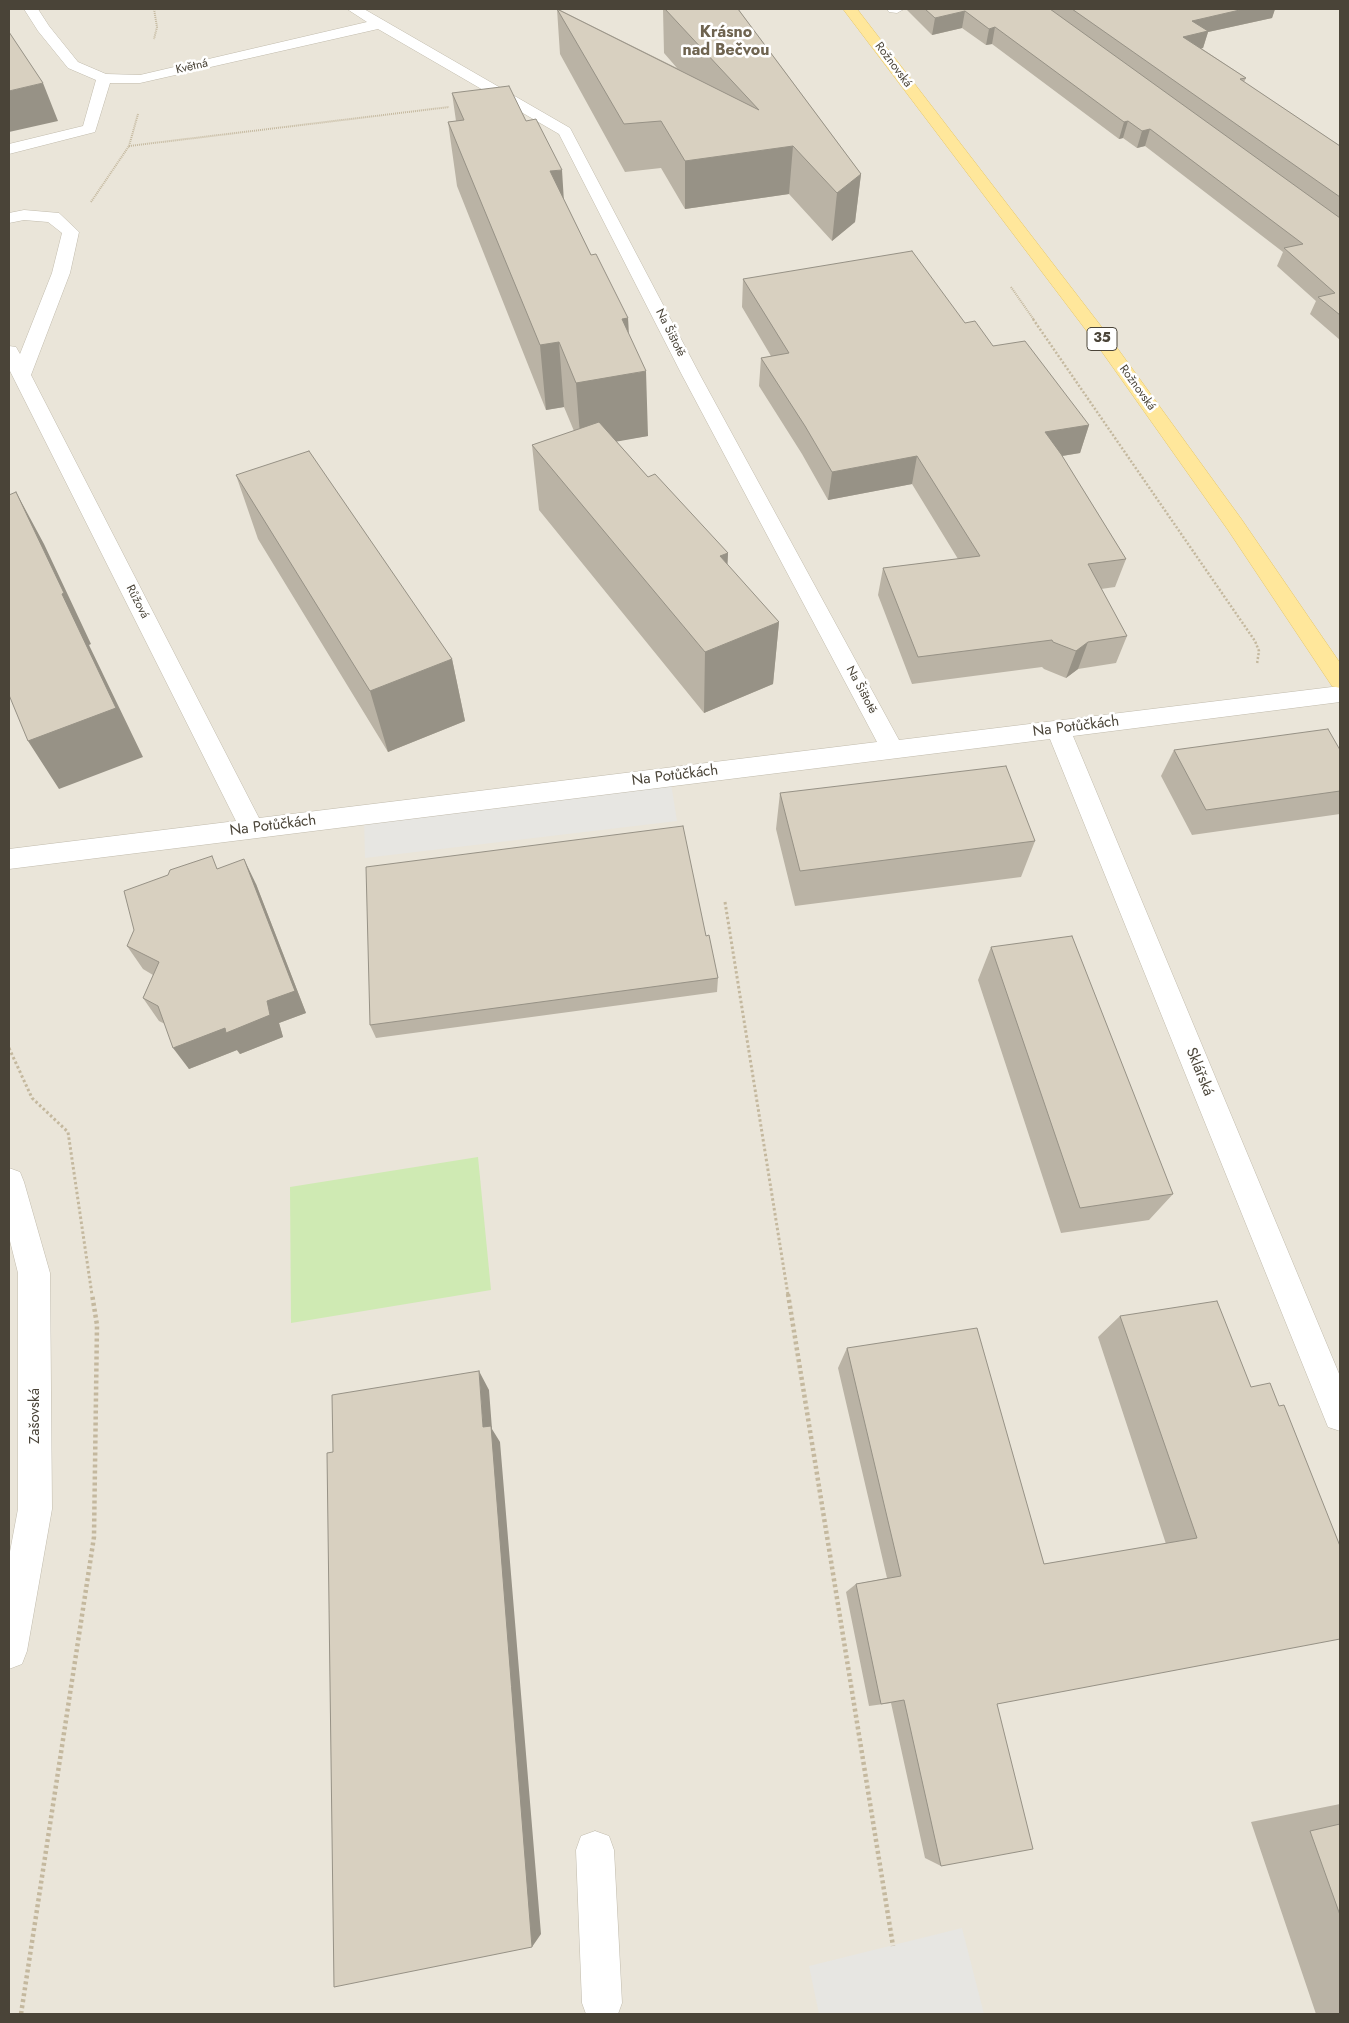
<!DOCTYPE html>
<meta charset="utf-8">
<style>
body{margin:0}
#map{position:relative;width:1349px;height:2023px;overflow:hidden;background:#f6f3eb;font-family:Jost,sans-serif}
canvas{display:block}
.frame{position:absolute;inset:0;border:10px solid #4a4438;pointer-events:none}
</style>
<div id="map">
<canvas width="1349" height="2023"></canvas>
<div class="frame"></div>
</div>
<script>
const g = document.querySelector('canvas').getContext('2d');
g.lineJoin = 'round';
function fillPath(path, color) {
  g.fillStyle = color;
  g.fill(path, 'evenodd');
}
function toPath(rows) {
  const path = new Path2D();
  for (const r of rows) {
    path.moveTo(r[0], r[1]);
    for (let i = 2; i < r.length; i += 2) path.lineTo(r[i], r[i + 1]);
  }
  return path;
}
function strokePath(path, color, width, dash) {
  g.strokeStyle = color;
  g.lineWidth = width;
  g.lineCap = dash ? 'butt' : 'round';
  g.setLineDash(dash || []);
  g.stroke(path);
}
function label(font, color, halo, rows, align = 'center') {
  g.font = font + ' Jost,sans-serif';
  g.lineWidth = 5;
  g.setLineDash([]);
  g.textBaseline = 'middle';
  g.strokeStyle = halo;
  g.fillStyle = color;
  for (const [text, x, y, turn = 0] of rows) {
    g.save();
    g.translate(x, y);
    g.rotate((+turn || 0) * Math.PI / 180);
    g.textAlign = isNaN(turn) ? turn : align;
    if (halo) g.strokeText(text, 0, 0);
    g.fillText(text, 0, 0);
    g.restore();
  }
}
fillPath(toPath([
 [9,9,1340,9,1340,2014,9,2014]
]), '#eae5d9');
fillPath(toPath([
 [478,1157,491,1290,291,1323,290,1187]
]), '#cfeab3');
fillPath(toPath([
 [670,777,677,821,365,858,364,815],
 [962,1928,984,2014,819,2014,809,1966]
]), '#e7e6e2');
const minor = toPath([
 [24,9,38,9,49,26,78,62,106,74,140,75,367,22,347,9,364,9,570,128,700,375,899,740,1340,686,1340,702,1073,736,1340,1376,1340,1431,1328,1427,1050,739,9,869,9,849,236,821,9,369,9,346,16,347,20,354,52,273,62,233,48,222,24,220,9,223,9,213,24,210,59,213,79,232,70,273,31,375,259,818,877,742,682,375,559,134,378,29,140,83,110,83,95,132,9,154,9,144,83,126,96,80,68,68,38,31,24,9],
 [887,9,904,9,897,13,889,12,887,9],
 [9,1168,20,1172,24,1182,50,1273,52,1509,27,1651,22,1664,9,1669,9,1557,18,1509,18,1273,9,1237,9,1168],
 [595,1831,609,1836,614,1850,622,2003,618,2014,586,2014,582,2003,576,1850,581,1836,595,1831]
]);
const major = toPath([
 [843,9,857,9,1107,334,1242,520,1340,663,1340,688,1332,686,1228,530,1095,342,843,9]
]);
strokePath(minor, '#c2bcad', 1);
strokePath(major, '#e7c767', 1);
strokePath(toPath([
 [154,9,157,27,154,39],
 [129,146,449,107],
 [91,202,129,146,138,114],
 [1011,287,1034,320]
]), '#c4b89e', 2, [1, 1]);
strokePath(toPath([
 [1033,319,1255,641,1259,651,1257,664]
]), '#c4b89e', 2.5, [2, 2]);
strokePath(toPath([
 [725,902,788,1295],
 [9,1048,32,1098,68,1132,92,1295]
]), '#c4b89e', 3, [2.5, 2.5]);
strokePath(toPath([
 [788,1294,893,1946],
 [21,2014,94,1537,97,1325,92,1294]
]), '#c4b89e', 4.5, [3, 3]);
fillPath(minor, '#fff');
fillPath(major, '#ffe79b');
fillPath(toPath([
 [557,9,558,9,677,68,664,53,663,9,738,9,861,174,855,222,832,241,789,194,685,209,661,168,625,172,560,54],
 [906,9,1275,9,1272,18,1208,32,1203,48,1201,48,1246,78,1244,82,1340,146,1340,340,1310,314,1316,301,1277,266,1283,252,1145,146,1137,148,1123,138,1119,139,992,44,986,45,962,28,932,35],
 [452,93,564,200,591,255,628,318,629,334,648,436,616,441,648,477,728,553,727,565,779,622,773,684,704,713,539,510,532,445,574,431,564,407,546,410,457,186,448,122,456,121],
 [743,279,965,323,1089,425,1080,453,1062,456,1126,559,1115,587,1101,589,1127,636,1116,663,1078,669,1066,678,1044,669,1042,667,912,684,878,595,883,568,958,559,912,484,828,500,802,454,759,386,761,358,771,356,742,307],
 [236,475,452,659,465,721,388,752,258,539],
 [1174,750,1340,750,1340,814,1192,835,1161,776],
 [780,793,1035,841,1021,877,795,906,776,829],
 [219,868,256,884,306,1013,279,1023,283,1037,240,1054,237,1050,189,1069,165,1024,159,1021,143,998,153,975,143,969,127,946],
 [706,936,718,978,717,992,376,1038,370,1025],
 [991,947,1173,1194,1149,1220,1061,1233,978,980],
 [1120,1316,1251,1387,1279,1406,1340,1546,997,1704,941,1866,925,1858,891,1703,869,1706,846,1592,856,1584,887,1578,838,1368,847,1348,1044,1564,1166,1544,1098,1337],
 [1340,1804,1340,2014,1316,2014,1251,1822]
]), '#bab3a5');
fillPath(toPath([
 [1244,9,1275,9,1272,18,1208,32,1203,48,1178,54,1183,37,1192,21],
 [965,11,962,28,932,35,935,18],
 [995,27,992,44,986,45,989,29],
 [43,83,58,121,9,132,9,91],
 [1128,121,1123,138,1119,139,1124,122],
 [1150,129,1145,146,1137,148,1142,131],
 [793,146,789,194,685,209,685,161],
 [562,170,566,234,550,171],
 [861,174,855,222,832,241,837,193],
 [628,318,630,374,646,371,648,436,581,448,576,383,622,319],
 [559,342,564,407,546,410,540,345],
 [1089,425,1080,453,1037,460,1045,432],
 [917,456,912,484,828,500,832,472],
 [16,492,44,544,91,644,89,645,143,757,59,789,28,741],
 [728,553,725,616,720,556],
 [779,622,773,684,704,713,705,652],
 [1088,642,1078,669,1066,678,1076,651],
 [452,659,465,721,388,752,370,691],
 [244,859,256,884,306,1013,279,1023,283,1037,240,1054,237,1050,189,1069,173,1048,267,1001],
 [479,1371,489,1390,492,1429,500,1442,541,1934,532,1947,483,1427]
]), '#979286');
const building = toPath([
 [557,9,759,110,665,9,738,9,861,174,837,193,793,146,685,161,661,121,624,124,557,9],
 [925,9,1050,9,1340,218,1340,315,1318,297,1335,293,1284,248,1303,244,1150,129,1142,131,1128,121,1124,122,995,27,989,29,965,11,935,18,925,9],
 [1072,9,1244,9,1192,21,1208,31,1183,37,1246,78,1240,79,1340,146,1340,197,1072,9],
 [9,32,43,83,9,91,9,32],
 [509,86,526,121,536,119,562,170,550,171,591,255,596,254,628,318,622,319,646,371,576,383,559,342,540,345,448,122,464,120,452,93,509,86],
 [912,251,965,323,975,321,993,346,1025,341,1089,425,1045,432,1061,454,1126,559,1088,564,1127,636,1088,642,1076,651,1053,642,1052,640,918,657,883,568,980,556,917,456,832,472,805,426,761,358,789,353,743,279,912,251],
 [599,422,648,477,655,474,728,553,720,556,779,622,705,652,532,445,599,422],
 [309,451,452,659,370,691,236,475,309,451],
 [16,492,64,593,62,594,116,708,28,741,9,695,9,495,16,492],
 [1328,729,1340,750,1340,791,1206,810,1174,750,1328,729],
 [1006,766,1035,841,800,871,780,793,1006,766],
 [683,826,706,936,709,935,718,978,370,1025,366,867,683,826],
 [212,856,217,869,244,859,295,991,267,1001,270,1015,226,1033,225,1028,173,1048,158,1006,143,998,159,962,127,946,134,930,124,891,168,875,170,870,212,856],
 [1072,936,1173,1194,1080,1208,991,947,1072,936],
 [1217,1301,1251,1387,1270,1383,1279,1406,1284,1405,1340,1546,1340,1639,997,1704,1033,1849,941,1866,904,1700,881,1704,856,1584,901,1576,847,1348,977,1328,1044,1564,1197,1538,1120,1316,1217,1301],
 [479,1371,483,1427,491,1426,532,1947,334,1987,327,1453,333,1452,332,1395,479,1371],
 [1340,1824,1340,1915,1310,1831,1340,1824]
]);
fillPath(building, '#d8d0c0');
strokePath(building, '#979286', 1);
label('12px', '#4a4438', '#fff', [
 ["Rožnovská",893,65,53],
 ["Květná",192,67,-13],
 ["Na Šištotě",670,333,63],
 ["Rožnovská",1137,388,54],
 ["Růžová",137,602,63],
 ["Na Šištotě",861,690,62]
]);
for (const [x, y, w] of [
 [1102,339,30]
]) {
  const box = new Path2D();
  box.roundRect(x - w / 2, y - 11.5, w, 23, 4);
  g.fillStyle = '#fff';
  g.fill(box);
  strokePath(box, '#4a4438', 1);
}
label('bold 14px', '#4a4438', null, [
 ["35",1102,339]
]);
label('15px', '#4a4438', '#fff', [
 ["Na Potůčkách",1076,727,-7],
 ["Na Potůčkách",675,776,-7],
 ["Na Potůčkách",273,826,-7],
 ["Sklářská",1199,1072,68],
 ["Zašovská",35,1416,-90]
]);
label('bold 16px', '#6e634f', '#fff', [
 ["Krásno",726,33],
 ["nad Bečvou",726,51]
]);
</script>
